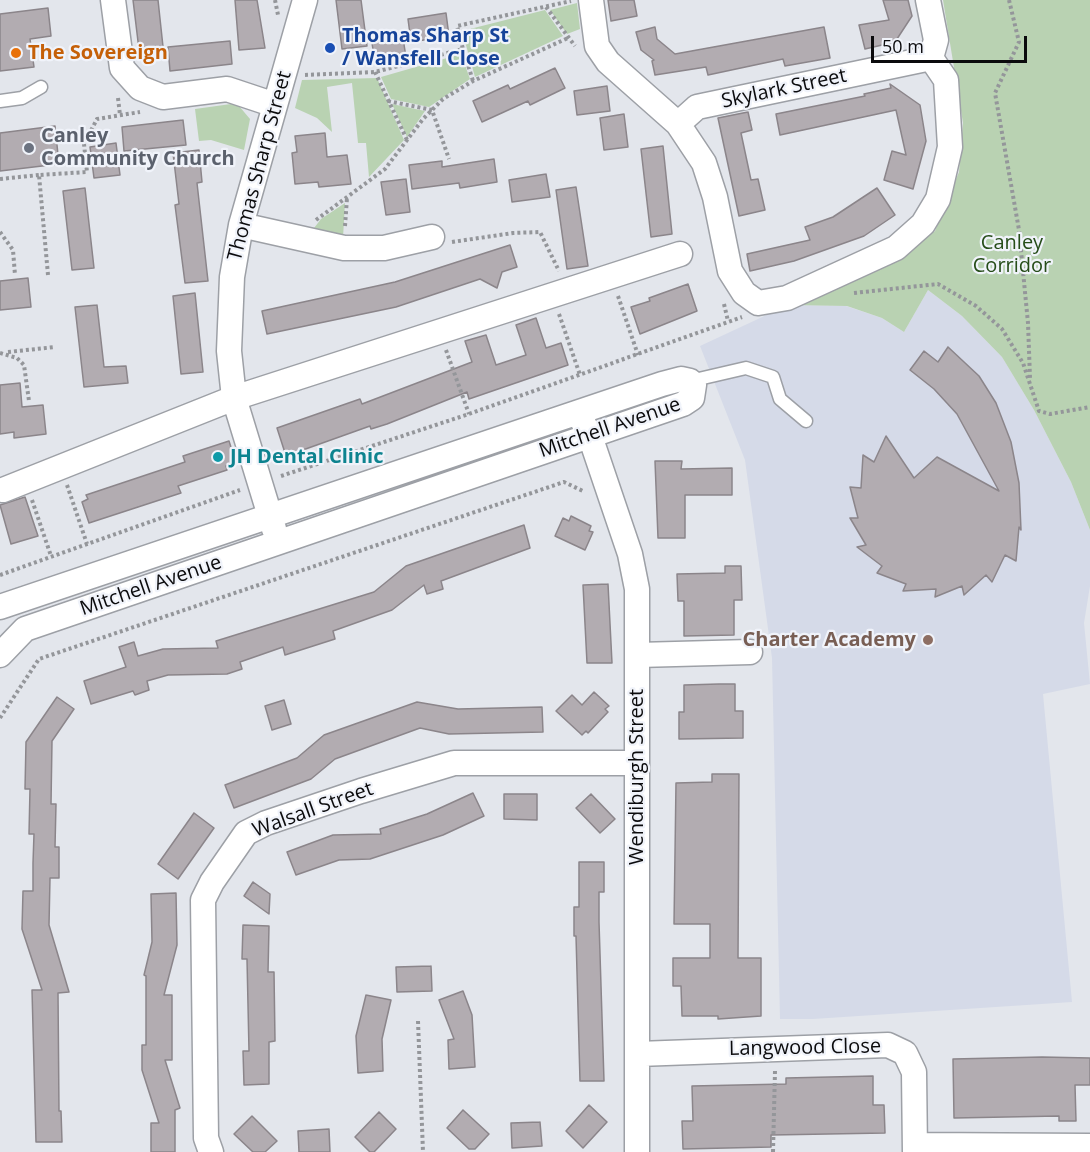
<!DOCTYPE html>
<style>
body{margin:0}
#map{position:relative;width:1090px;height:1152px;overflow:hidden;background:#e3e6ec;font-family:"Open Sans",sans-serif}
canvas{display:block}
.scale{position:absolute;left:871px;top:36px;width:156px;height:27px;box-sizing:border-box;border:3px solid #0b0b0d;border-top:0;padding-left:8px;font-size:18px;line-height:21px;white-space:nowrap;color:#0b0b0d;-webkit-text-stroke:4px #f0f3fa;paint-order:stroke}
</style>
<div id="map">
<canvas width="1090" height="1152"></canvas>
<div class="scale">50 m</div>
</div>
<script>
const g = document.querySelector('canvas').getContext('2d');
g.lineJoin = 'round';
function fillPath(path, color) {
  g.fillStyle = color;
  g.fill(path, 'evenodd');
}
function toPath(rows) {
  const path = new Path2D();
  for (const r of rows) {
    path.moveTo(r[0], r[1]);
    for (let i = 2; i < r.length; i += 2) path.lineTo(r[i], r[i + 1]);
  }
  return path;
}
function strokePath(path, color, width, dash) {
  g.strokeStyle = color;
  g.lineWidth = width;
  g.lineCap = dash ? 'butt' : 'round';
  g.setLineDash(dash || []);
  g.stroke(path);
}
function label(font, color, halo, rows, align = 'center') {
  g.font = font + ' "Open Sans",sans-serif';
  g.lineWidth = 4.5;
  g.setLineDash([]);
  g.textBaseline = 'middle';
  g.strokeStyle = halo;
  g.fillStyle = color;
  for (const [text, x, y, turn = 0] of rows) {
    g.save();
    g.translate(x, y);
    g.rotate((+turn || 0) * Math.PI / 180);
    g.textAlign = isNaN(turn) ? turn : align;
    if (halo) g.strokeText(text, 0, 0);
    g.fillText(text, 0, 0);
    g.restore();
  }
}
fillPath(toPath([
 [928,290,962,316,1002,357,1034,410,1071,482,1090,530,1090,586,1084,623,1090,684,1043,694,1072,1002,813,1019,780,1019,772,658,745,460,700,346,788,305,846,306,882,318,904,332]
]), '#d5dae8');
fillPath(toPath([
 [943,0,1090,0,1090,530,1071,482,1034,410,1002,357,962,316,928,290,904,332,882,318,847,306,788,305,909,252,935,231,959,172,963,123],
 [577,3,580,29,567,34,550,10],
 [545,10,563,36,475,77,462,31],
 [461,54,470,79,429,107,391,99,381,77],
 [377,78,404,140,369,177,366,143,358,143,352,83,327,87,332,132,317,118,295,108,302,80],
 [231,104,239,106,250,119,244,150,211,140,199,141,195,109],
 [392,104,425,111,407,137],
 [345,203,343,238,311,232,321,219]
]), '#b9d2b2');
const building = toPath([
 [133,0,158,0,164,56,140,58,133,0],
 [235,0,257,0,265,48,239,50,235,0],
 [336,0,361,0,367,46,342,49,336,0],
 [608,0,634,0,637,16,611,21,608,0],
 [883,0,908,0,912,16,895,42,865,49,859,25,889,20,883,0],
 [48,8,51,36,30,39,34,67,0,71,0,14,48,8],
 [446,13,449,36,411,42,408,19,446,13],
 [655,27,657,39,675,54,824,27,830,58,785,66,783,59,708,75,706,67,655,75,652,61,654,60,641,50,636,32,655,27],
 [402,32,406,57,375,62,371,37,402,32],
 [230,41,232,64,170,71,168,47,230,41],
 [555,68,565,88,530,105,528,101,482,122,473,101,508,85,510,89,555,68],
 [890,84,920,105,926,141,913,189,884,180,892,151,906,155,896,110,780,135,776,114,865,96,864,94,891,88,890,84],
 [607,86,610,111,577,115,574,91,607,86],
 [748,112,752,130,741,133,751,180,758,179,765,210,739,216,718,118,748,112],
 [624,114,628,147,604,150,600,118,624,114],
 [183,120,186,145,124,151,122,127,183,120],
 [55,126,59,164,0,171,0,133,55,126],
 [325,133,327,157,347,155,351,184,319,187,318,182,295,184,292,153,297,152,295,136,325,133],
 [116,143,120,175,94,178,90,147,116,143],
 [663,146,672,234,651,237,641,149,663,146],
 [199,150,202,182,197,183,208,281,185,283,175,205,179,204,173,153,199,150],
 [494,159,497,182,460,188,459,183,412,189,409,165,442,161,442,167,494,159],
 [546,174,550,197,512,202,509,180,546,174],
 [406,179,410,212,386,215,381,182,406,179],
 [576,187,588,266,567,269,556,190,576,187],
 [85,188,94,268,72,270,63,191,85,188],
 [877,188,895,215,864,236,794,261,750,271,747,254,810,240,805,227,833,217,877,188],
 [510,245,517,267,502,272,497,288,480,279,396,307,267,334,262,311,395,282,510,245],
 [28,278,31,307,0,310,0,281,28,278],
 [688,284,697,311,640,334,631,307,650,301,649,298,688,284],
 [195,293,203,372,181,374,173,296,195,293],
 [97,305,104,367,126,366,128,383,84,387,75,307,97,305],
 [536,318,546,348,561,343,568,365,469,399,467,392,387,424,371,429,370,426,286,456,277,428,360,399,362,404,472,362,465,341,486,335,496,365,526,355,516,325,536,318],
 [948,347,979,376,996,403,1011,442,1019,483,1021,530,1019,527,1016,561,1005,555,992,582,986,575,964,595,962,586,935,597,936,589,903,591,906,584,877,573,882,566,857,547,866,545,850,518,858,518,850,487,861,488,863,455,874,462,886,436,914,478,937,457,999,491,957,414,934,389,910,370,924,351,938,362,948,347],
 [20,383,22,407,43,405,46,434,14,438,14,432,0,434,0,385,20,383],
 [229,441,236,463,226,466,227,470,178,486,181,493,89,523,82,502,88,499,86,495,185,462,183,456,229,441],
 [655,461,682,461,681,469,732,468,732,495,685,495,685,538,658,538,655,461],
 [25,497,38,536,11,544,0,505,25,497],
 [571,516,591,526,589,531,593,532,585,550,555,536,563,518,569,521,571,516],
 [524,525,530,548,441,581,443,589,427,594,424,585,392,610,333,631,335,639,285,655,283,647,240,662,242,669,227,674,168,675,147,681,149,690,135,695,133,691,91,704,84,681,126,667,119,647,134,642,138,656,163,649,218,648,216,641,374,592,406,566,524,525],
 [725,566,741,566,742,600,734,600,734,635,684,636,684,601,678,601,677,574,725,573,725,566],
 [608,584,612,663,587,663,583,585,608,584],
 [719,684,735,684,735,711,743,711,743,738,679,739,679,712,684,712,684,685,719,684],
 [594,692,609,706,605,709,608,712,588,733,586,731,582,735,556,711,572,695,582,705,594,692],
 [57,697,74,709,52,741,51,804,56,804,55,847,59,847,59,878,50,878,49,925,69,992,58,993,59,1111,61,1111,62,1142,36,1142,32,990,42,990,22,929,23,891,33,891,33,863,34,834,29,834,30,789,25,789,26,742,57,697],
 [284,700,291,724,272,730,265,706,284,700],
 [417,702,458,709,542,707,543,732,449,734,420,728,335,759,311,779,234,808,225,785,297,758,324,735,417,702],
 [712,774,739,774,738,958,761,958,761,1016,718,1019,718,1016,682,1016,681,986,673,986,673,958,710,958,710,924,674,924,676,783,712,782,712,774],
 [473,793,484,816,443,835,370,859,339,860,296,875,287,852,333,835,381,834,380,829,427,814,473,793],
 [504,794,537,794,537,820,504,819,504,794],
 [591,794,615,819,600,833,576,808,591,794],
 [194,813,214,828,178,879,158,864,194,813],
 [579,862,604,862,604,892,599,892,599,922,604,1081,580,1081,576,936,574,936,574,907,579,907,579,862],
 [253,882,270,894,269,914,244,896,253,882],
 [176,893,177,945,164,995,172,995,172,1060,165,1060,180,1108,175,1110,175,1152,151,1152,151,1123,159,1123,142,1070,142,1045,146,1045,146,976,144,975,152,942,151,894,176,893],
 [243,925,269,926,268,972,274,972,275,1041,269,1042,269,1084,244,1085,243,1051,249,1051,247,959,242,959,243,925],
 [431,966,432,991,397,992,396,967,431,966],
 [463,991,472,1015,475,1067,449,1069,448,1040,454,1039,439,1000,463,991],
 [366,995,391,1000,382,1039,383,1071,358,1073,356,1036,366,995],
 [1042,1057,1090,1058,1090,1085,1075,1085,1076,1121,1059,1121,1059,1116,954,1118,953,1059,1042,1057],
 [873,1076,873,1105,884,1105,885,1133,771,1135,771,1147,683,1149,682,1121,693,1121,692,1086,786,1084,786,1078,873,1076],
 [589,1105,607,1122,583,1148,566,1131,589,1105],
 [463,1110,489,1134,475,1149,469,1149,447,1128,463,1110],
 [379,1112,396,1129,374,1152,370,1152,355,1137,379,1112],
 [252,1116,277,1141,265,1152,253,1152,234,1134,252,1116],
 [540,1122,542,1146,512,1148,511,1123,540,1122],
 [329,1129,330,1152,299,1152,298,1131,329,1129]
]);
fillPath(building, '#b2acb1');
strokePath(building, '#8b858a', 1.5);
const service = toPath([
 [0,101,22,98,41,87],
 [690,381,746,368,773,377,780,399,806,421]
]);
const minor = toPath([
 [113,0,122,68,140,88,163,97,227,89,275,105],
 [591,0,597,46,608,62,678,124,704,163,715,197,730,271,744,293,758,303,787,298,896,248,923,224,938,199,950,147,946,80,931,58,936,40,928,0],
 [678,124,697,107,931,58],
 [241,225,344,248,384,248,432,237],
 [583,422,590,436,630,554,637,589,637,1152],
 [3,490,234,398,680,254],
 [274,529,234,398,229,351,232,277,241,225,305,0],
 [0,607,662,384,681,379,690,381,694,385,692,398,683,404,25,629,0,655],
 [638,655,750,652],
 [638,1054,888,1045,905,1053,914,1072,915,1152],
 [916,1145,1090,1146],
 [211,1152,206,1138,203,900,212,882,246,833,266,823,361,791,454,763,636,763]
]);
strokePath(service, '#9da0a6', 15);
strokePath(minor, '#9da0a6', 27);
strokePath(toPath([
 [275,0,278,15],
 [1009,0,1019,42,995,93,1019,230,1028,323,1030,378],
 [546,7,575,46],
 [463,49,473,81],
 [375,72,407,140],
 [305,75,375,72,463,49,457,26,571,1],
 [118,98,120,115],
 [388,101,432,110,449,159],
 [0,179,39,175],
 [316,220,385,169,423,119,443,99,473,81,568,38],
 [345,226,347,198],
 [0,232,13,250,15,275],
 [452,242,513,233,540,232,559,271],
 [48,275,39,175,87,172,84,144,97,119,140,112],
 [854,293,938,284,976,306,1002,329,1023,363,1039,411,1050,414,1090,407],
 [618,296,638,355],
 [724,304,728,321],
 [559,314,580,375],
 [446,350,469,414],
 [8,352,55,347],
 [0,353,17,358,24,365,29,401],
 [281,476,469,414,742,317],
 [67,485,87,544],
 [32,500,51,556],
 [0,575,240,490],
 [0,718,39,659,564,482,585,492],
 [418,1021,423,1152],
 [773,1152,775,1071]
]), '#94969a', 4, [3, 3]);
strokePath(service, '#fff', 12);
strokePath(minor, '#fff', 24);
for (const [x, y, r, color] of [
 [330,48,6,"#1a4fb4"],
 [16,53,6,"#e8710a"],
 [29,148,6,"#6b7280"],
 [218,457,6,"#0f9aa8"],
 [928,640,6,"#8d6e63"]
]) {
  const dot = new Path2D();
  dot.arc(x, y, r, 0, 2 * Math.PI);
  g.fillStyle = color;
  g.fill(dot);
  strokePath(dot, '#f0f3fa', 2);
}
label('bold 20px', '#164399', '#f0f3fa', [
 ["Thomas Sharp St",342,36],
 ["/ Wansfell Close",342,59]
], 'left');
label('bold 20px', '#c56008', '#f0f3fa', [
 ["The Sovereign",28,53]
], 'left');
label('20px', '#0b0b0d', '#f0f3fa', [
 ["Skylark Street",784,89,-12],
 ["Thomas Sharp Street",260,166,-75],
 ["Mitchell Avenue",610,428,-19],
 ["Mitchell Avenue",151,586,-19],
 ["Wendiburgh Street",637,777,-90],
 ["Walsall Street",313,810,-20],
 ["Langwood Close",805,1048,-1]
]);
label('bold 20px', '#5b616d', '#f0f3fa', [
 ["Canley",41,136],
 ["Community Church",41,159]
], 'left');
label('20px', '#264d19', '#f0f3fa', [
 ["Canley",1012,243],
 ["Corridor",1012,266]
]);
label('bold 20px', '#0d838f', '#f0f3fa', [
 ["JH Dental Clinic",230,457]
], 'left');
label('bold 20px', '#785e54', '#f0f3fa', [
 ["Charter Academy",916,640]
], 'right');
</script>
